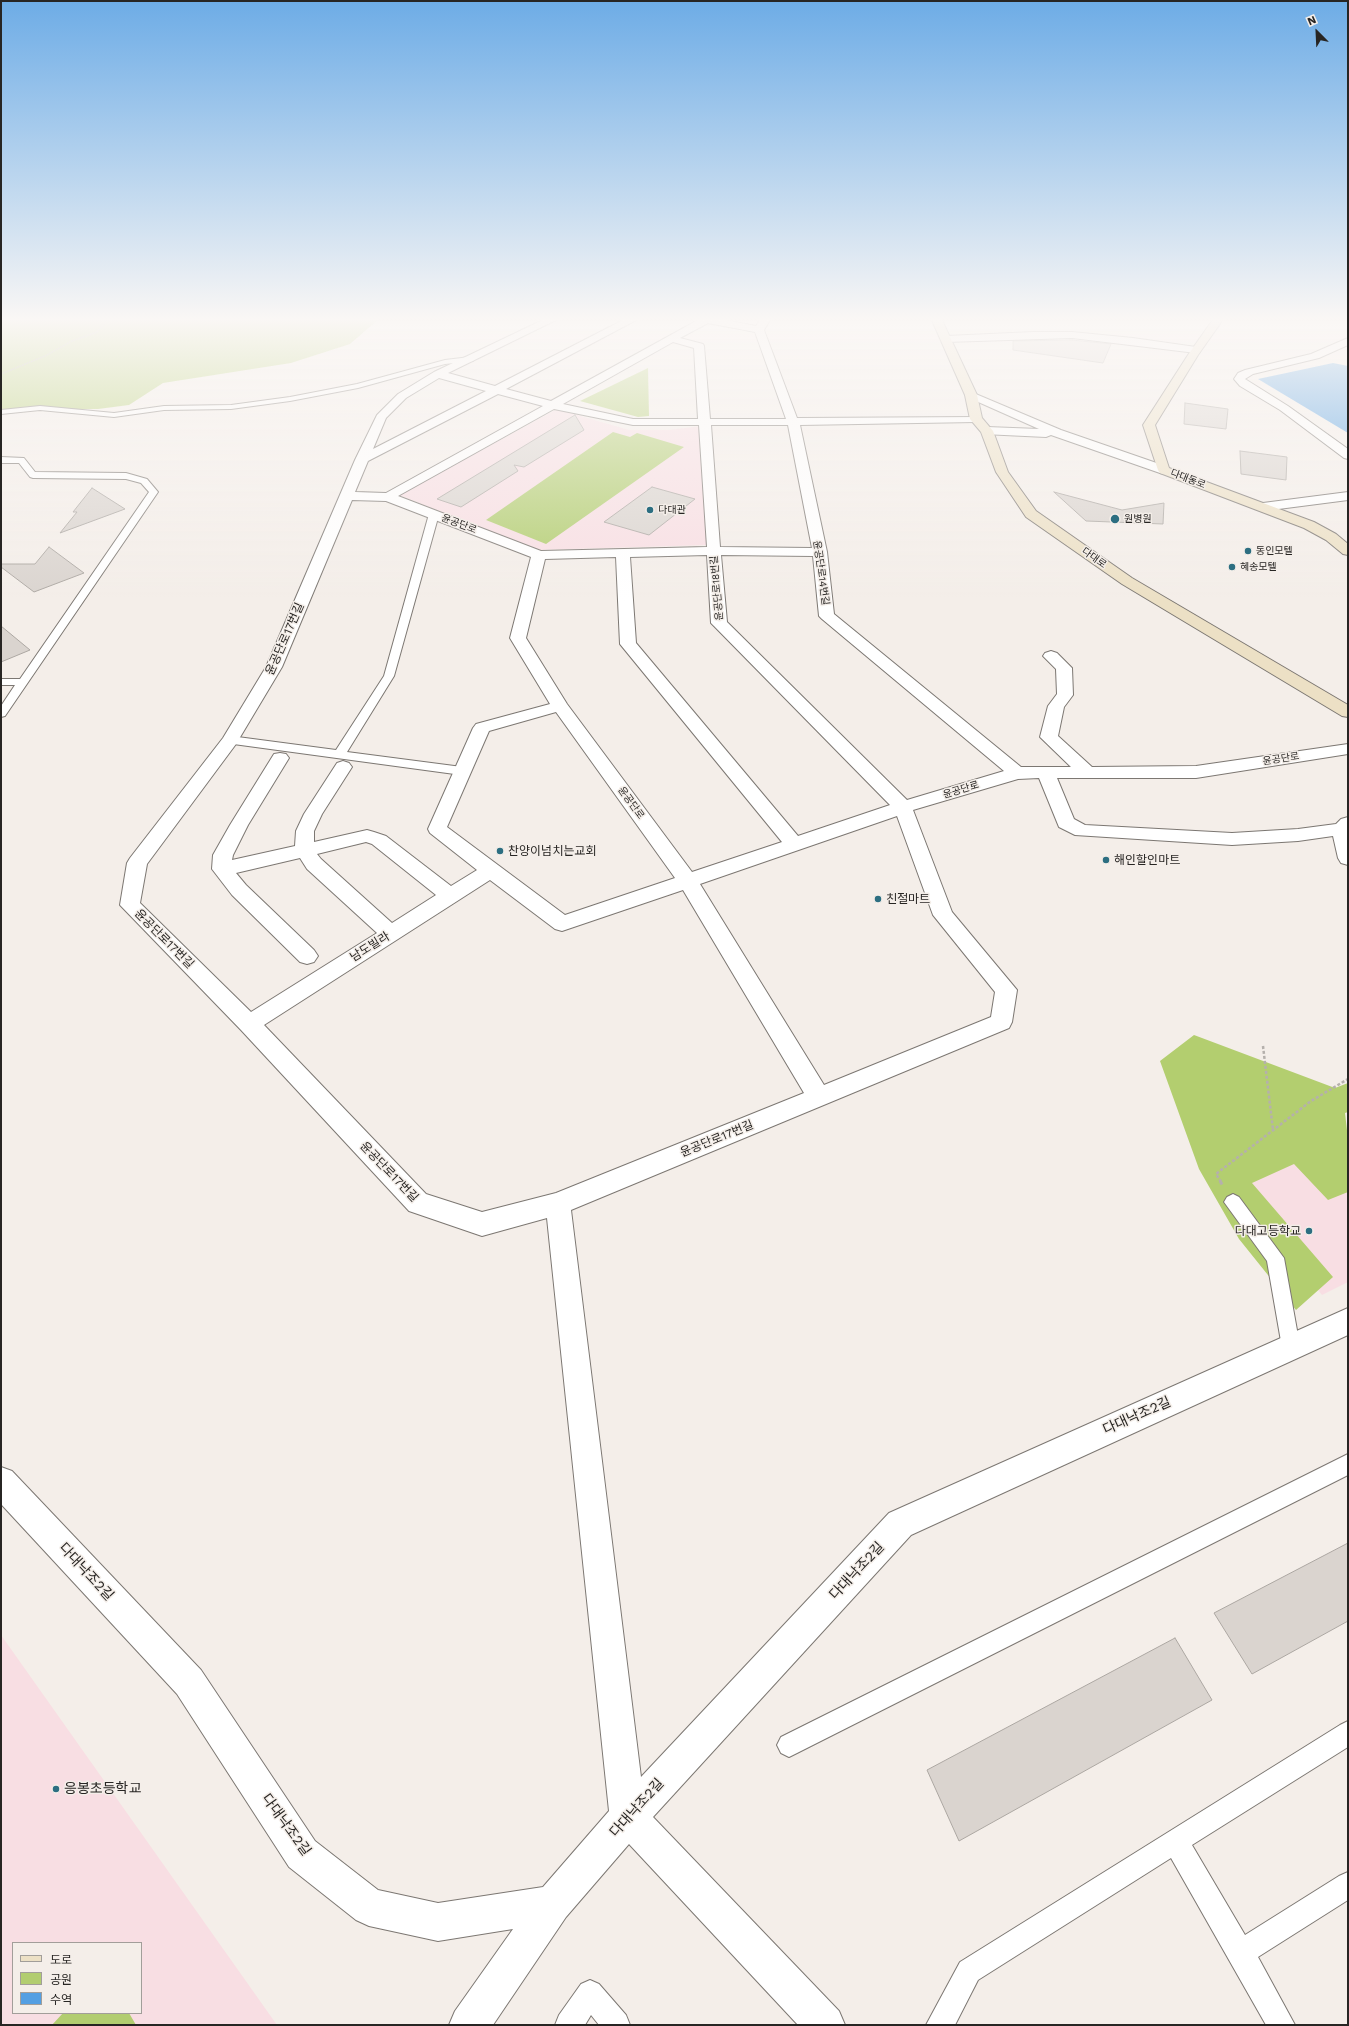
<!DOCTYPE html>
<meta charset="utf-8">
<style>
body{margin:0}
#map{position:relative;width:1349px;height:2026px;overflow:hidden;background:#f4eee9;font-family:"Work Sans","Noto Sans KR",sans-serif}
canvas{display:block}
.frame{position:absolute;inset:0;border:2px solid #272523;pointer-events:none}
.legend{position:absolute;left:12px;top:1942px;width:130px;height:72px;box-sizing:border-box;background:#f4eee9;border:1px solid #a29e9a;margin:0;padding:5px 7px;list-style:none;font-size:12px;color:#272523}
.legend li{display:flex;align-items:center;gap:8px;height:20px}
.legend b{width:20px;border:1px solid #a29e9a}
.north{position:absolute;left:1297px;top:12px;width:40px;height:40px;-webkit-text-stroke:3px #f4eee9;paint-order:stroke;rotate:336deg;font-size:11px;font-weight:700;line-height:16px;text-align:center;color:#272523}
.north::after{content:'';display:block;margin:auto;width:14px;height:18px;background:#272523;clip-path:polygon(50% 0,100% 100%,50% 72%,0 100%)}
</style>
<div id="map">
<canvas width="1349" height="2026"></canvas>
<div class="frame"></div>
<ul class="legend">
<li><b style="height:5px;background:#ece0c5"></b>도로</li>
<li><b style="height:11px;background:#b2cd70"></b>공원</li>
<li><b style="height:11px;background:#549fe2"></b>수역</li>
</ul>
<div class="north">N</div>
</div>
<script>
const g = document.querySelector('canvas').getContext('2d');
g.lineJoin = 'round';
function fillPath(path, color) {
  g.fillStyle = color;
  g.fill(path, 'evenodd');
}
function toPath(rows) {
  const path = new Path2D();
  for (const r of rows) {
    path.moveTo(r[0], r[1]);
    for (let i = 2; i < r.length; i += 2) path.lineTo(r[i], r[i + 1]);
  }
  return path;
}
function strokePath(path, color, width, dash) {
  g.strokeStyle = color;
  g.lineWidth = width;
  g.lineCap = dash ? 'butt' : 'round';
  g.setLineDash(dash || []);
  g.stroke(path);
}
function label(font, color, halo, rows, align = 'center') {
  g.font = font + ' "Work Sans","Noto Sans KR",sans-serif';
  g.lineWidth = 3;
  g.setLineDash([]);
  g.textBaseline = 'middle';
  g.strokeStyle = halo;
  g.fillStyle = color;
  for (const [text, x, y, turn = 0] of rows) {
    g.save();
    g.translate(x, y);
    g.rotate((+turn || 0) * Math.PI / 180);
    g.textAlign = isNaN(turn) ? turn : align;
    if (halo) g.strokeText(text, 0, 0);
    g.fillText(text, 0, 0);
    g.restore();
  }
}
fillPath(toPath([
 [557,409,629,430,669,430,701,426,708,545,536,550,399,495],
 [1348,1132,1348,1282,1322,1295,1229,1180],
 [1,1635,277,2025,1,2025],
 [13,1943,141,1943,141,2013,13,2013]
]), '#f8dee3');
fillPath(toPath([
 [648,368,649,416,638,417,580,401],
 [613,432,630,437,637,433,684,447,546,544,486,520],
 [63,2013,129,2013,136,2025,52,2025]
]), '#b2cd70');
fillPath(toPath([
 [1,318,380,318,350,344,291,363,163,383,129,405,98,409,1,409],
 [1194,1035,1335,1088,1348,1083,1348,1112,1345,1113,1348,1139,1348,1192,1328,1200,1294,1164,1252,1183,1333,1277,1296,1310,1239,1239,1199,1169,1160,1061]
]), '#b3ce6f');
fillPath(toPath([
 [1333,363,1348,366,1348,433,1258,379]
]), '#549fe2');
const building = toPath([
 [1072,340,1111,344,1103,363,1013,350,1013,341,1072,340],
 [1185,403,1228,409,1226,429,1184,424,1185,403],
 [575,415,584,430,524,467,514,465,518,471,461,507,437,499,575,415],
 [1240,451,1287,457,1286,480,1241,474,1240,451],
 [652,487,695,499,649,535,604,522,652,487],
 [92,488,125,509,60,533,77,512,73,512,92,488],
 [1054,492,1122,510,1164,503,1163,524,1086,521,1054,492],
 [49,547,84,573,34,592,1,567,1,564,35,564,49,547],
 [1,626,30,650,1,662,1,626],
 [1348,1543,1348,1621,1252,1674,1214,1613,1348,1543],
 [1175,1638,1212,1700,959,1841,927,1770,1175,1638]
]);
fillPath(building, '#dad4cf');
strokePath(building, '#aca7a2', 1);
const lane = toPath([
 [470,357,474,359,473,361,445,364,358,388,290,401,231,409,164,410,114,417,40,410,1,414,1,410,40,406,114,413,164,406,231,405,290,397,357,384,445,360,470,357],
 [1,457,24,458,35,472,126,473,147,479,158,492,5,716,1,717,1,706,15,685,1,685,1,679,20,679,149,492,141,483,126,479,33,478,30,477,19,463,1,463,1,457],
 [434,511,439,514,394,676,347,752,462,767,468,771,466,774,462,775,226,743,224,740,226,737,230,736,336,750,384,676,429,514,434,511],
 [1233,1194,1239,1197,1284,1258,1300,1347,1298,1354,1291,1356,1284,1354,1282,1347,1267,1261,1224,1202,1227,1197,1233,1194],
 [1348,1454,1348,1475,797,1753,789,1757,781,1753,777,1745,781,1737,1348,1454],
 [1348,1721,1348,1747,1192,1845,1245,1935,1339,1876,1348,1872,1348,1900,1258,1957,1295,2025,1266,2025,1171,1858,978,1980,955,2025,926,2025,960,1962,1340,1725,1348,1721],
 [590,1980,599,1984,626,2015,630,2025,599,2025,591,2015,585,2025,555,2025,559,2015,581,1984,590,1980]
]);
const street = toPath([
 [547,318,560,318,448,373,495,386,627,318,640,318,506,389,551,401,698,320,695,318,715,318,756,326,761,318,771,318,764,330,797,418,980,417,982,419,976,422,800,425,827,552,834,614,1021,767,1071,767,1040,737,1048,706,1057,694,1056,669,1043,656,1045,653,1051,651,1057,653,1072,668,1073,695,1064,707,1058,736,1092,767,1196,766,1348,744,1348,754,1196,778,1057,778,1074,819,1085,825,1232,833,1298,829,1336,824,1341,819,1348,817,1348,865,1341,863,1338,858,1333,836,1298,841,1232,845,1075,835,1059,827,1039,778,1018,779,913,810,952,912,1017,990,1012,1022,1009,1028,571,1210,641,1777,889,1513,1348,1308,1348,1335,911,1535,653,1817,839,2011,845,2025,798,2025,629,1844,566,1917,493,2025,449,2025,455,2011,513,1929,438,1941,369,1926,356,1920,289,1867,177,1694,1,1504,1,1467,12,1471,201,1670,315,1841,378,1890,438,1903,543,1887,609,1811,547,1218,482,1236,409,1211,241,1030,120,905,127,863,130,858,223,738,266,667,355,460,377,415,398,394,434,372,547,318],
 [708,323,755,332,786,419,710,419,704,346,703,344,680,338,708,323],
 [673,342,694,348,698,419,633,419,563,404,673,342],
 [439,378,486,391,373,449,386,418,406,398,439,378],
 [498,394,543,406,386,493,355,492,368,461,498,394],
 [554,409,633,425,699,425,707,547,541,551,398,496,554,409],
 [711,425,788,425,812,548,720,547,711,425],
 [352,500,386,501,531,557,510,638,550,704,476,724,473,728,428,829,430,833,477,870,451,886,386,836,374,832,367,830,314,842,314,831,322,814,352,767,349,763,343,761,337,763,304,814,296,831,295,846,232,860,233,855,248,825,289,758,286,754,280,753,274,754,230,825,213,855,212,869,232,895,300,962,307,964,314,962,318,956,314,950,246,885,236,873,300,858,307,869,377,933,251,1012,140,903,147,864,236,744,282,667,352,500],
 [707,555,711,623,714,626,890,805,798,836,636,643,630,557,707,555],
 [721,555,813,556,819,616,822,619,1004,771,907,800,727,622,721,555],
 [616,557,620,644,782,842,692,872,567,704,526,638,545,559,616,557],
 [556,712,675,878,565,915,447,827,489,731,556,712],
 [897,816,933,915,995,992,991,1017,824,1085,700,884,897,816],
 [366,842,372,844,436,895,392,923,321,859,317,854,366,842],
 [490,880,555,929,562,931,683,890,804,1093,556,1193,482,1212,426,1194,264,1025,490,880],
 [1033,332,1072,332,1133,338,1196,347,1201,350,1196,353,1072,338,946,342,941,339,946,336,1033,332],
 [1348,338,1348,345,1319,358,1253,374,1245,379,1288,406,1348,449,1348,459,1344,458,1280,410,1240,386,1234,379,1238,373,1245,370,1311,354,1348,338],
 [971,392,1061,430,1168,467,1170,470,1164,474,1160,473,1051,435,1046,437,983,434,981,431,987,427,1039,429,967,397,965,395,967,393,971,392],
 [1348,492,1348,500,1263,511,1256,507,1263,503,1348,492]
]);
const secondary = toPath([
 [931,318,941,318,977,395,982,418,993,431,1008,472,1036,511,1132,578,1348,705,1348,717,1342,716,1122,584,1026,517,996,472,981,432,970,419,965,395,931,318],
 [1214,318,1224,318,1198,355,1155,425,1169,468,1314,522,1336,534,1348,544,1348,555,1343,554,1326,540,1304,528,1160,473,1158,470,1143,425,1188,355,1214,318]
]);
strokePath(lane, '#7c7772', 2);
strokePath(street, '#7c7772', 2);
strokePath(secondary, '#7c7772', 2);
strokePath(toPath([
 [1,324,12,318],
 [1,374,45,356,72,341,97,332,109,318]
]), '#b5b0ac', 1.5, [1.5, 1]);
strokePath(toPath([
 [1263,1046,1273,1130],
 [1221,1182,1216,1174,1311,1101,1348,1079]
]), '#b5b0ac', 2.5, [3, 2]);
strokePath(toPath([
 [1220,1181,1223,1186]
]), '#b5b0ac', 3, [4, 2.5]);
fillPath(lane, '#fff');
fillPath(street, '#fff');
fillPath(secondary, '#ece0c5');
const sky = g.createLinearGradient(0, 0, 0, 602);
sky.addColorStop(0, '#6dace6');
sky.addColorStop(0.53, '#faf7f5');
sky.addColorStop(1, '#faf7f500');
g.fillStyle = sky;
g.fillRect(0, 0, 1349, 602);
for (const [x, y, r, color] of [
 [650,510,4,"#2c6e81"],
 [1115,519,5,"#2c6e81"],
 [1248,551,4,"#2c6e81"],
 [1232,567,4,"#2c6e81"],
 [500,851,4,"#2c6e81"],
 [1106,860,4,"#2c6e81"],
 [878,899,4,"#2c6e81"],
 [1309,1231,4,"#2c6e81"],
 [56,1789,4,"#2c6e81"]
]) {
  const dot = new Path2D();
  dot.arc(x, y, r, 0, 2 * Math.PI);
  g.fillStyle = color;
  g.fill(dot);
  strokePath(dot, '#f4eee9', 1.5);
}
label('10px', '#272523', '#f4eee9', [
 ["다대동로",1188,479,21],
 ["윤공단로",459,524,21],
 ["다대로",1094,558,35],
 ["윤공단로14번길",821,573,82],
 ["윤공단로18번길",717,588,-95],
 ["윤공단로",1281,759,-9],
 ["윤공단로",961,790,-17],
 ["윤공단로",631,803,54]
]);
label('10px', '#272523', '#f4eee9', [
 ["다대관",658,510],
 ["원병원",1124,519],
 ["동인모텔",1256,551],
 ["혜송모텔",1240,567]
], 'left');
label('12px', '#272523', '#f4eee9', [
 ["윤공단로17번길",285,639,-66],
 ["윤공단로17번길",164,939,45],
 ["남도빌라",370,947,-32],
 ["윤공단로17번길",717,1139,-22],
 ["윤공단로17번길",389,1172,46]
]);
label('12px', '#272523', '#f4eee9', [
 ["찬양이넘치는교회",508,851],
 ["해인할인마트",1114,860],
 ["친절마트",886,899],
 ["다대고등학교",1301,1231,"right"]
], 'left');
label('14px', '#272523', '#f4eee9', [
 ["다대낙조2길",1137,1416,-24],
 ["다대낙조2길",857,1571,-47],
 ["다대낙조2길",86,1572,47],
 ["다대낙조2길",637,1808,-48],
 ["다대낙조2길",286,1825,54]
]);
label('14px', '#272523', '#f4eee9', [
 ["응봉초등학교",64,1789]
], 'left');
</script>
